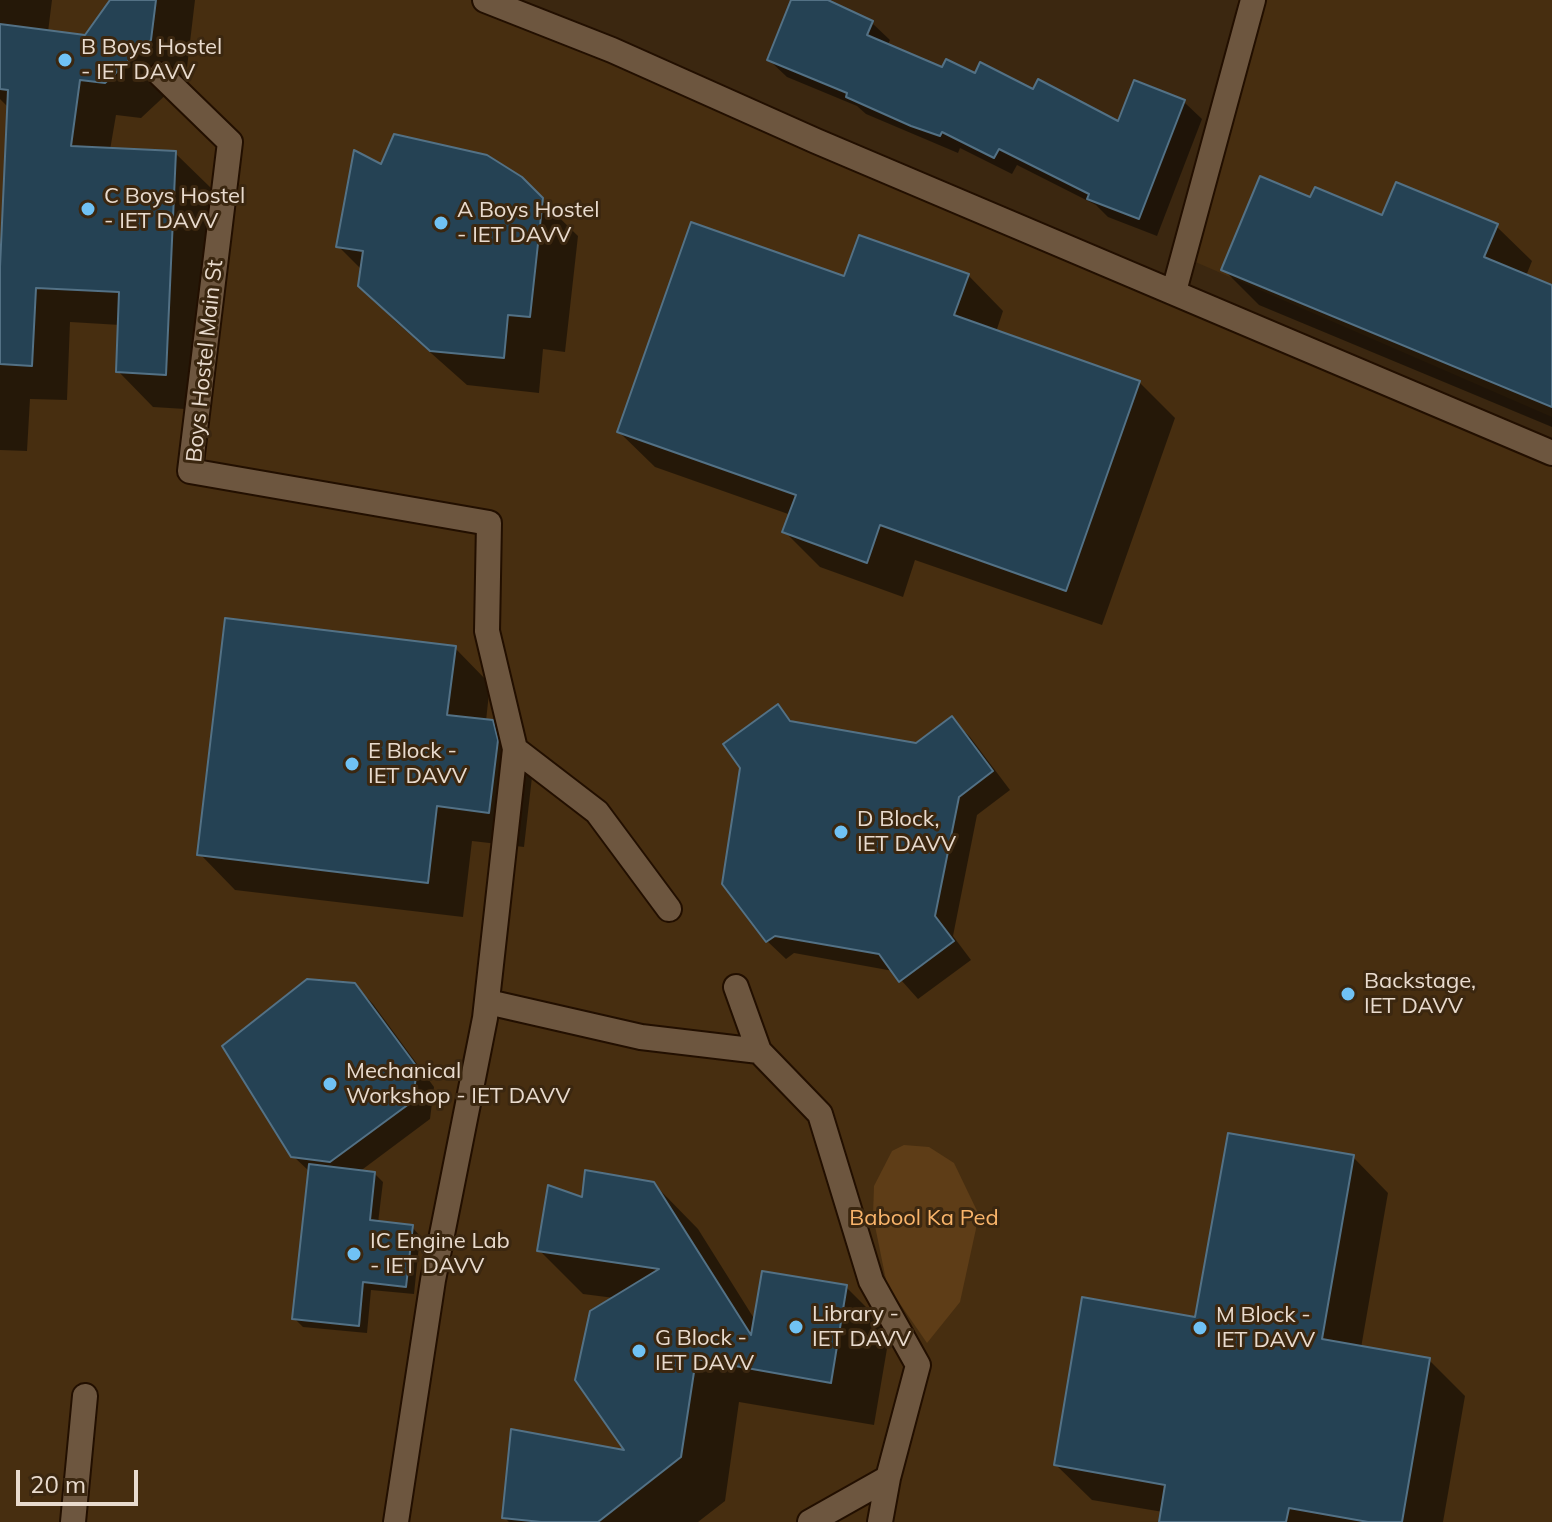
<!DOCTYPE html>
<style>
body{margin:0}
#map{position:relative;width:1552px;height:1522px;overflow:hidden;background:#3b2710;font-family:Mulish,sans-serif}
canvas{display:block}
.scale{position:absolute;left:16px;top:1470px;width:122px;height:36px;box-sizing:border-box;border:4px solid #e9dbce;border-top:0;padding-left:10px;font-size:24px;line-height:28px;white-space:nowrap;color:#e9dbce;-webkit-text-stroke:6px #3b2710;paint-order:stroke}
</style>
<div id="map">
<canvas width="1552" height="1522"></canvas>
<div class="scale">20 m</div>
</div>
<script>
const g = document.querySelector('canvas').getContext('2d');
g.lineJoin = 'round';
function fillPath(path, color) {
  g.fillStyle = color;
  g.fill(path, 'evenodd');
}
function toPath(rows) {
  const path = new Path2D();
  for (const r of rows) {
    path.moveTo(r[0], r[1]);
    for (let i = 2; i < r.length; i += 2) path.lineTo(r[i], r[i + 1]);
  }
  return path;
}
function strokePath(path, color, width, dash) {
  g.strokeStyle = color;
  g.lineWidth = width;
  g.lineCap = dash ? 'butt' : 'round';
  g.setLineDash(dash || []);
  g.stroke(path);
}
function label(font, color, halo, rows, align = 'center') {
  g.font = font + ' Mulish,sans-serif';
  g.lineWidth = 6;
  g.setLineDash([]);
  g.textBaseline = 'middle';
  g.strokeStyle = halo;
  g.fillStyle = color;
  for (const [text, x, y, turn = 0] of rows) {
    g.save();
    g.translate(x, y);
    g.rotate((+turn || 0) * Math.PI / 180);
    g.textAlign = isNaN(turn) ? turn : align;
    if (halo) g.strokeText(text, 0, 0);
    g.fillText(text, 0, 0);
    g.restore();
  }
}
fillPath(toPath([
 [0,0,485,0,1552,451,1552,1522,0,1522],
 [1238,0,1552,0,1552,417,1184,257]
]), '#472e10');
fillPath(toPath([
 [904,1145,929,1147,954,1163,979,1215,960,1302,927,1343,887,1285,873,1216,874,1186,892,1151]
]), '#5e3d17');
fillPath(toPath([
 [0,0,52,0,48,32,86,37,108,6,109,0,195,0,186,76,141,118,116,115,110,150,175,153,211,188,201,410,153,407,118,371,120,325,70,322,67,400,30,399,27,451,0,450,0,268,9,108,0,99],
 [793,0,806,0,872,23,890,40,887,46,943,70,976,75,1034,91,1119,124,1184,102,1202,119,1157,236,1108,217,1096,205,1017,165,1012,174,960,148,958,153,866,114,857,106,787,77,769,60],
 [382,167,520,179,578,236,565,352,543,349,539,393,467,385,396,322,360,286,362,270,338,246],
 [1312,200,1383,217,1496,226,1532,261,1526,276,1552,287,1552,427,1259,305,1223,269],
 [968,275,1003,311,996,332,1139,382,1175,418,1102,625,915,560,903,597,820,567,785,532,791,515,655,467,619,432,845,279],
 [455,648,490,684,486,721,492,722,528,758,532,777,524,847,472,841,463,917,235,890,200,854],
 [777,707,795,724,917,745,952,719,970,737,1010,790,977,815,953,936,971,960,918,999,893,971,794,953,786,959,767,941,724,883],
 [355,985,373,1004,434,1087,430,1119,359,1172,374,1173,383,1182,378,1223,412,1227,420,1236,414,1294,371,1290,367,1333,303,1327,294,1318,310,1172,293,1156],
 [1353,1157,1388,1193,1361,1348,1429,1360,1465,1396,1443,1522,1161,1522,1163,1512,1092,1500,1056,1465],
 [654,1184,698,1229,755,1320,846,1287,890,1331,874,1425,739,1402,725,1501,698,1522,509,1522,504,1517,628,1453,614,1298,583,1294,539,1250,584,1200]
]), '#0007');
const building = toPath([
 [110,0,156,0,151,40,105,83,80,80,71,146,176,151,166,375,116,372,119,292,36,288,32,366,0,364,0,267,8,90,0,89,0,24,85,35,110,0],
 [791,0,828,0,873,21,867,35,942,67,946,59,975,73,980,62,1033,89,1038,79,1118,121,1134,80,1185,100,1139,219,1087,199,1089,194,999,149,994,158,942,132,940,136,911,126,846,97,847,93,767,60,791,0],
 [394,134,487,155,522,177,543,198,530,317,508,315,504,358,430,351,358,286,363,251,336,247,354,150,381,164,394,134],
 [1260,176,1310,197,1315,187,1382,215,1396,182,1498,224,1484,257,1552,285,1552,407,1221,270,1260,176],
 [691,222,844,276,859,235,969,274,954,315,1140,381,1066,591,880,525,867,563,782,532,796,495,617,432,691,222],
 [225,618,456,646,447,715,493,720,498,740,489,813,437,806,428,883,197,855,225,618],
 [778,704,790,721,916,743,952,716,993,771,959,797,935,916,954,941,899,982,879,954,775,936,766,942,722,884,740,768,723,744,778,704],
 [307,979,355,983,417,1067,413,1101,330,1162,291,1157,222,1046,307,979],
 [1228,1133,1354,1155,1322,1339,1430,1358,1402,1522,1368,1522,1289,1508,1286,1522,1159,1522,1165,1485,1054,1465,1082,1297,1195,1317,1228,1133],
 [309,1164,375,1172,370,1220,413,1225,406,1287,363,1282,359,1326,292,1319,309,1164],
 [585,1170,654,1182,751,1335,762,1271,847,1285,831,1383,696,1359,681,1457,598,1522,541,1522,502,1518,511,1429,624,1450,575,1380,590,1311,659,1269,537,1251,548,1185,582,1197,585,1170]
]);
fillPath(building, '#254254');
strokePath(building, '#537185', 2);
const street = toPath([
 [485,0,612,50,816,141,1552,453],
 [161,75,230,142,190,471,489,523,487,631,515,749,485,1018,433,1280,396,1522],
 [1174,291,1253,0],
 [515,749,597,812,669,909],
 [736,987,759,1051],
 [488,1002,641,1037,759,1051,820,1114,871,1281,918,1365,888,1478,880,1522],
 [73,1522,85,1396],
 [810,1522,888,1478]
]);
strokePath(street, '#220f00', 28);
strokePath(street, '#6d563f', 24);
for (const [x, y, r, color] of [
 [65,60,8,"#70c2f4"],
 [88,209,8,"#70c2f4"],
 [441,223,8,"#70c2f4"],
 [352,764,8,"#70c2f4"],
 [841,832,8,"#70c2f4"],
 [1348,994,8,"#70c2f4"],
 [330,1084,8,"#70c2f4"],
 [354,1254,8,"#70c2f4"],
 [796,1327,8,"#70c2f4"],
 [1200,1328,8,"#70c2f4"],
 [639,1351,8,"#70c2f4"]
]) {
  const dot = new Path2D();
  dot.arc(x, y, r, 0, 2 * Math.PI);
  g.fillStyle = color;
  g.fill(dot);
  strokePath(dot, '#3b2710', 3);
}
label('22px', '#e9dbce', '#3b2710', [
 ["B Boys Hostel",81,47],
 ["- IET DAVV",81,72],
 ["C Boys Hostel",104,196],
 ["- IET DAVV",104,221],
 ["A Boys Hostel",457,210],
 ["- IET DAVV",457,235],
 ["E Block -",368,751],
 ["IET DAVV",368,776],
 ["D Block,",857,819],
 ["IET DAVV",857,844],
 ["Backstage,",1364,981],
 ["IET DAVV",1364,1006],
 ["Mechanical",346,1071],
 ["Workshop - IET DAVV",346,1096],
 ["IC Engine Lab",370,1241],
 ["- IET DAVV",370,1266],
 ["Library -",812,1314],
 ["IET DAVV",812,1339],
 ["M Block -",1216,1315],
 ["IET DAVV",1216,1340],
 ["G Block -",655,1338],
 ["IET DAVV",655,1363]
], 'left');
label('22px', '#e9dbce', '#3b2710', [
 ["Boys Hostel Main St",205,361,-84]
]);
label('22px', '#fab56b', '#3b2710', [
 ["Babool Ka Ped",924,1218]
]);
</script>
